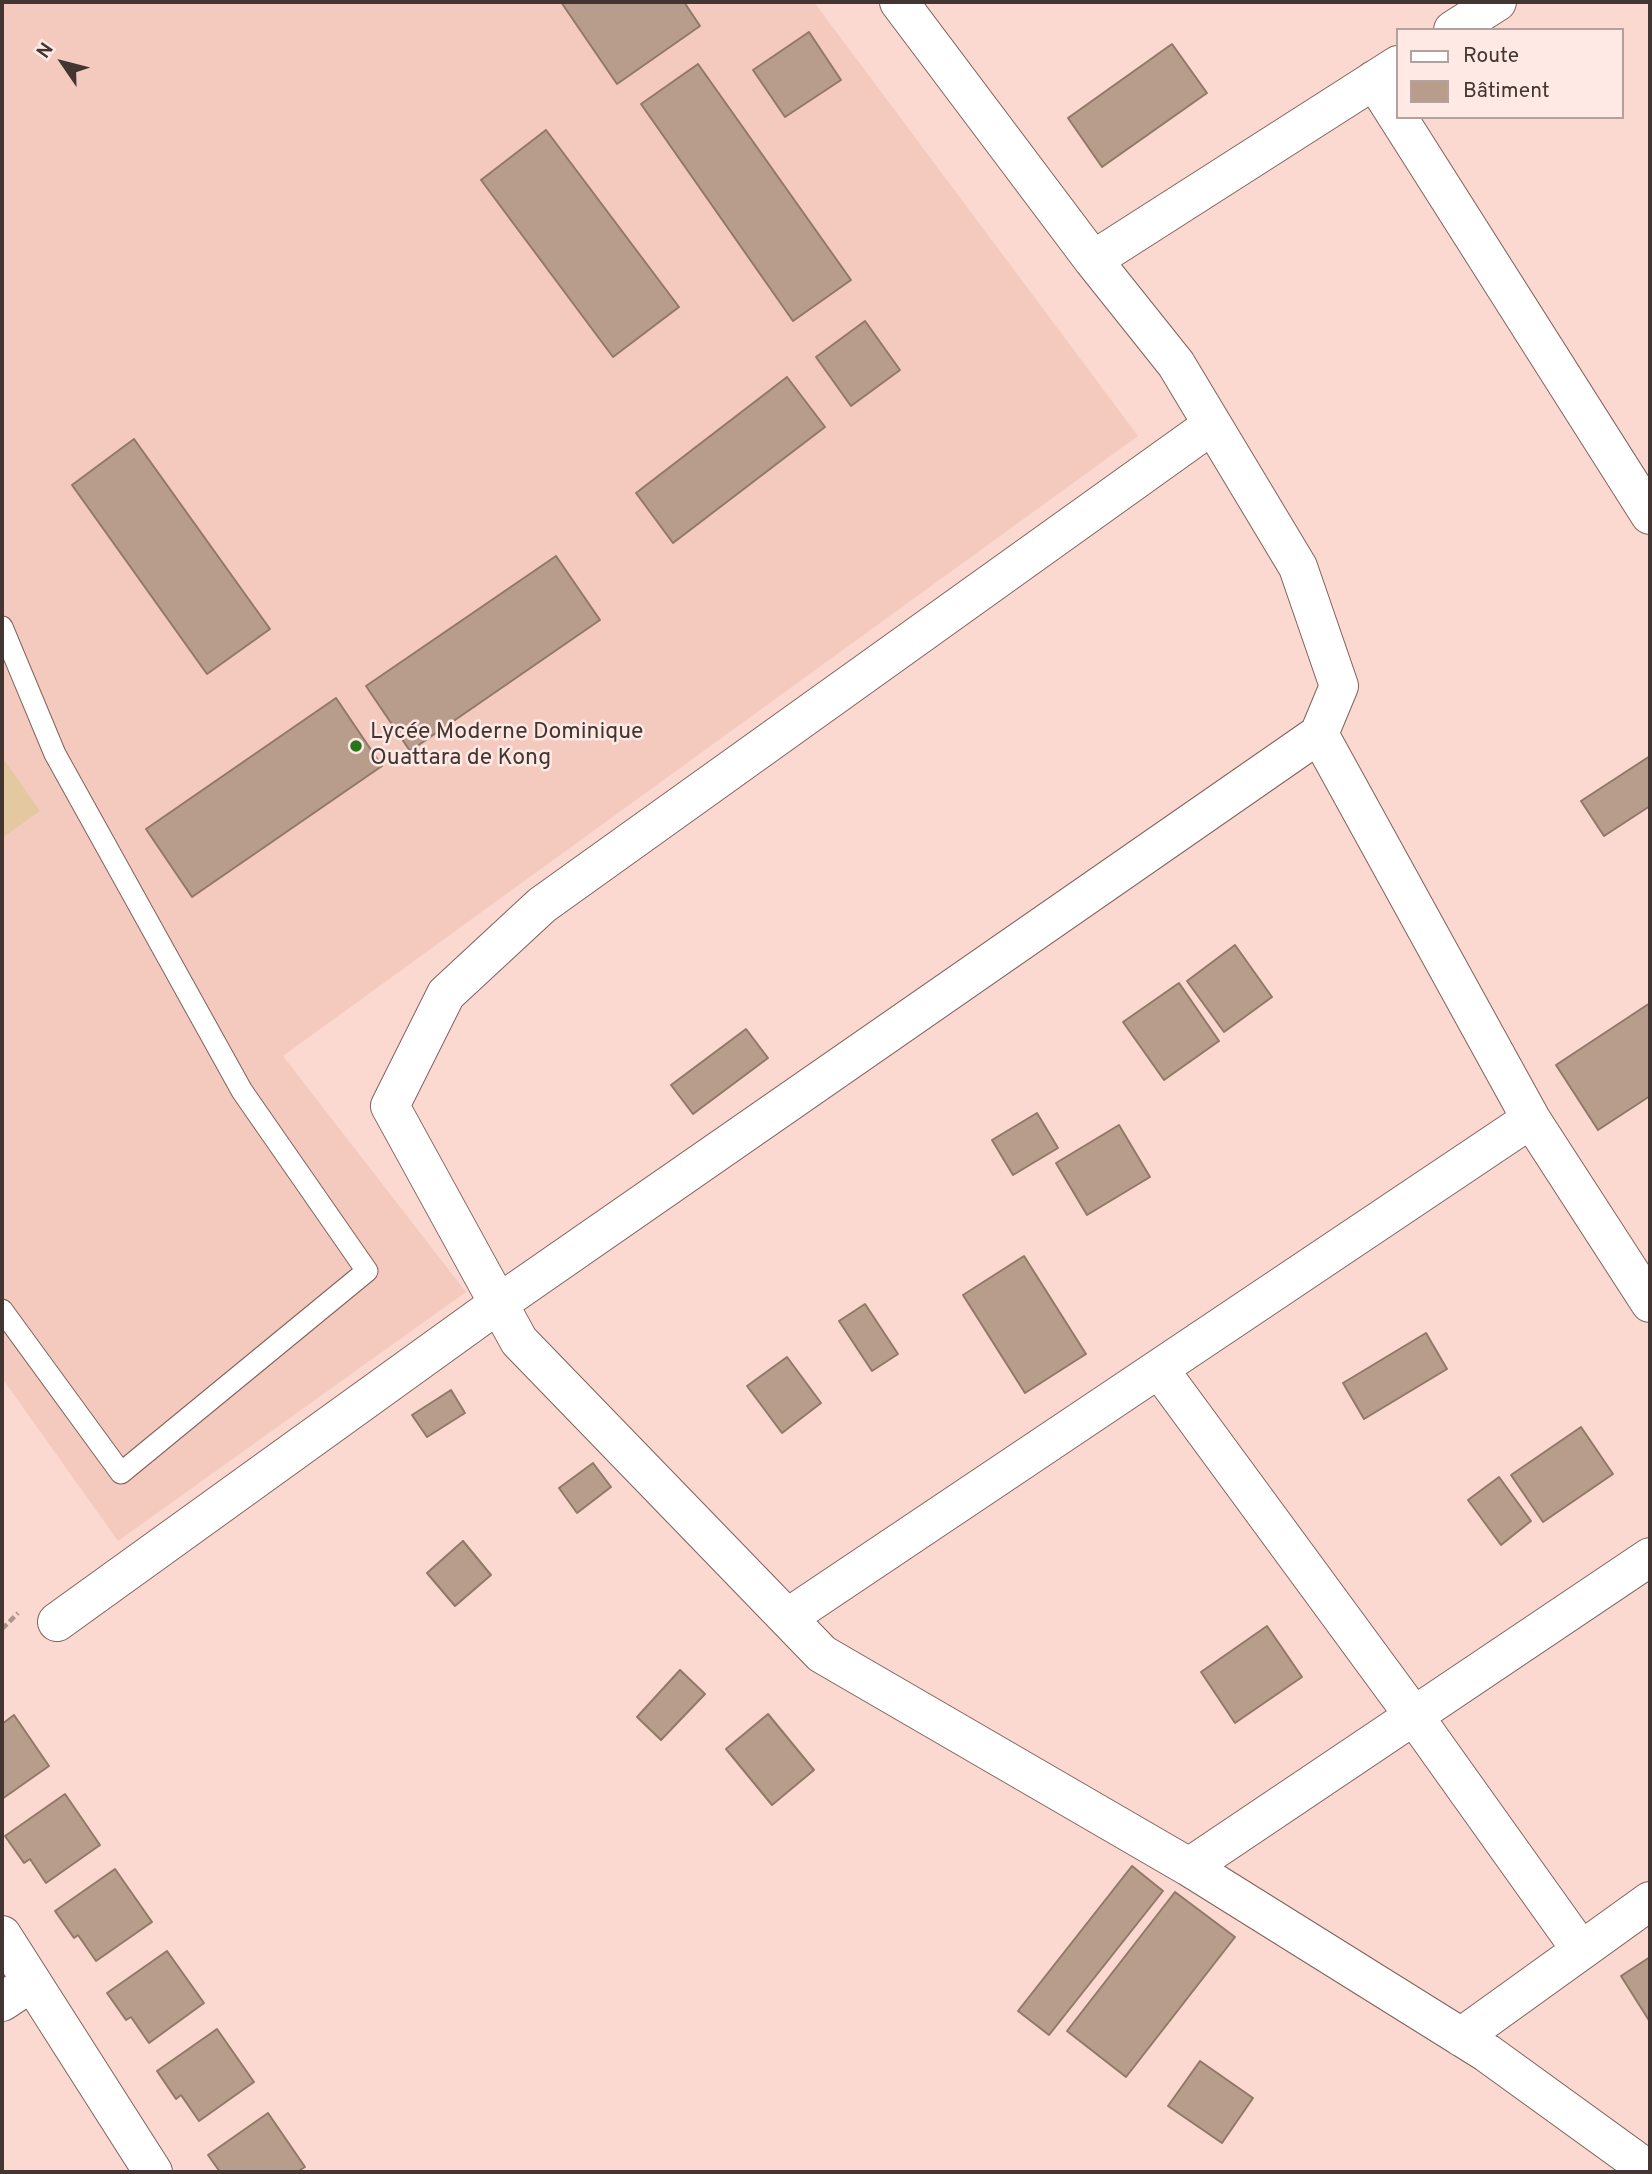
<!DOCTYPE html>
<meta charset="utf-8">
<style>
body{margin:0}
#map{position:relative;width:1652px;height:2174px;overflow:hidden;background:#fbd9d0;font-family:Overpass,sans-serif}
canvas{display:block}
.frame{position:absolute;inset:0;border:4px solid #433632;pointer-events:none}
.legend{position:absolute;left:1396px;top:28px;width:228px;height:91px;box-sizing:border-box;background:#fee9e4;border:2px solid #b3a19d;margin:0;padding:9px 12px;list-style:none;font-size:21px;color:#433632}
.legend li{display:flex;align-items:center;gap:14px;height:35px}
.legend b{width:35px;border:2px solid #b3a19d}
.north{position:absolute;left:28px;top:28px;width:70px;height:70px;-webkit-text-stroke:5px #fee9e4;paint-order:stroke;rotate:305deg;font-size:19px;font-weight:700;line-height:28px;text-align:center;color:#433632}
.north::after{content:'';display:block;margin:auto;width:24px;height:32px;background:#433632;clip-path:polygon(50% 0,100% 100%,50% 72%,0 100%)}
</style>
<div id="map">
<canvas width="1652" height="2174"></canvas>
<div class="frame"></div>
<ul class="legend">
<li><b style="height:9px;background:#fff"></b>Route</li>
<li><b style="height:19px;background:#b89d8c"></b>Bâtiment</li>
</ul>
<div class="north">N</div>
</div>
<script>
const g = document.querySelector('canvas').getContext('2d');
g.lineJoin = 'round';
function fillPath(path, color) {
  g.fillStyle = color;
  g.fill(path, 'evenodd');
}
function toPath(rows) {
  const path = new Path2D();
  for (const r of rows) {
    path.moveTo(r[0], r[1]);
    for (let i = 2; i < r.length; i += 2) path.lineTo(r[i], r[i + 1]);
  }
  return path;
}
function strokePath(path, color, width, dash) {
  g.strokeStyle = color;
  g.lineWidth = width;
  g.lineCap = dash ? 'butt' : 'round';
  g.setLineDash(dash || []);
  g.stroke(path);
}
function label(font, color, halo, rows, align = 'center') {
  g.font = font + ' Overpass,sans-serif';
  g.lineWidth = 5;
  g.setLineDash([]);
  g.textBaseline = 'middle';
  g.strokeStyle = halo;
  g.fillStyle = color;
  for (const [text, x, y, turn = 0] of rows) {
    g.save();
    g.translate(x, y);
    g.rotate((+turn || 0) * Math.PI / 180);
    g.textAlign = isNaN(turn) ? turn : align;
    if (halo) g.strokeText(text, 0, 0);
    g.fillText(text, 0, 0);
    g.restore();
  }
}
fillPath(toPath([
 [2,2,814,2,1138,436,283,1056,466,1292,118,1541,2,1378]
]), '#f4cabf');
fillPath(toPath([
 [2,757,40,811,2,838]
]), '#e4c89f');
const building = toPath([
 [561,2,684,2,700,26,617,84,561,2],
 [809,32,841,80,785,117,753,70,809,32],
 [1172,44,1207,93,1102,167,1068,118,1172,44],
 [698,64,851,280,793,321,641,104,698,64],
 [546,130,679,307,613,357,481,180,546,130],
 [865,321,900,370,851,406,816,357,865,321],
 [787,377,825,427,673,543,636,493,787,377],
 [134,439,270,629,207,674,72,485,134,439],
 [556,556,600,620,410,751,366,686,556,556],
 [336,698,382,766,192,897,146,829,336,698],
 [1650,756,1650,806,1604,836,1581,801,1650,756],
 [1235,945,1272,997,1224,1032,1187,981,1235,945],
 [1179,983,1219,1041,1164,1080,1123,1022,1179,983],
 [1650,1003,1650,1096,1598,1130,1556,1065,1650,1003],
 [746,1029,768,1058,693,1114,671,1085,746,1029],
 [1037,1113,1058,1148,1013,1175,992,1140,1037,1113],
 [1119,1125,1150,1177,1087,1215,1056,1163,1119,1125],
 [1024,1256,1086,1354,1025,1393,963,1295,1024,1256],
 [865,1304,898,1354,872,1371,839,1321,865,1304],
 [1426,1333,1447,1369,1364,1419,1343,1383,1426,1333],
 [787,1357,821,1403,782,1433,747,1386,787,1357],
 [451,1390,465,1413,427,1437,412,1415,451,1390],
 [1581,1427,1613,1474,1543,1522,1511,1475,1581,1427],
 [593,1463,611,1487,577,1513,559,1488,593,1463],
 [1499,1477,1531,1521,1501,1545,1468,1500,1499,1477],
 [463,1541,491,1575,455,1606,427,1573,463,1541],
 [1267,1626,1302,1677,1235,1723,1201,1672,1267,1626],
 [680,1670,705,1694,661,1740,637,1717,680,1670],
 [768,1714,814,1770,772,1805,726,1749,768,1714],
 [14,1715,49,1766,2,1799,2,1724,14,1715],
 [65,1794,100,1845,46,1883,30,1859,24,1863,5,1836,65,1794],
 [1132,1866,1163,1891,1049,2035,1018,2011,1132,1866],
 [115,1869,152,1922,96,1961,78,1935,74,1938,55,1911,115,1869],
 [1175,1892,1235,1937,1126,2077,1067,2031,1175,1892],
 [167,1951,204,2003,149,2043,131,2017,126,2020,107,1993,167,1951],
 [1650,1957,1650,2022,1621,1976,1650,1957],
 [217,2029,254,2082,199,2121,181,2095,176,2099,157,2071,217,2029],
 [1200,2061,1253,2098,1222,2143,1168,2106,1200,2061],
 [268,2113,305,2167,297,2172,220,2172,208,2155,268,2113]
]);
fillPath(building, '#b89d8c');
strokePath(building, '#917867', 2);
const service = toPath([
 [2,627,55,754,242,1091,367,1271,121,1473,2,1310]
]);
const minor = toPath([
 [899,2,1093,260,1176,364,1298,567,1339,686,1319,734,1531,1119,1650,1303],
 [1453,30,1497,2],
 [1374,80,1650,515],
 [1093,260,1398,65],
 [1212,425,542,905,446,994,390,1106,519,1341,822,1654,1189,1867,1487,2053,1650,2171],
 [1159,1369,1414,1716,1581,1950],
 [787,1618,1531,1119],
 [57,1622,498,1304,1319,734],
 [1189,1867,1650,1557],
 [2,1935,153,2172],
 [2,2002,32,1982],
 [1461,2037,1650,1901]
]);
strokePath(service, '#80625b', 23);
strokePath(minor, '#80625b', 40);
strokePath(toPath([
 [2,1629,18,1613]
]), '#ad948d', 4.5, [7, 3.5]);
strokePath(service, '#fff', 21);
strokePath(minor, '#fff', 38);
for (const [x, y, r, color] of [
 [356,746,7,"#28751c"]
]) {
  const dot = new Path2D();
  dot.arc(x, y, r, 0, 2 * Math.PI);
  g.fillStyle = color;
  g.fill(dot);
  strokePath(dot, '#fee9e4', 2.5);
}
label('23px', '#433632', '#fee9e4', [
 ["Lycée Moderne Dominique",370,733],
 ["Ouattara de Kong",370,759]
], 'left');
</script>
